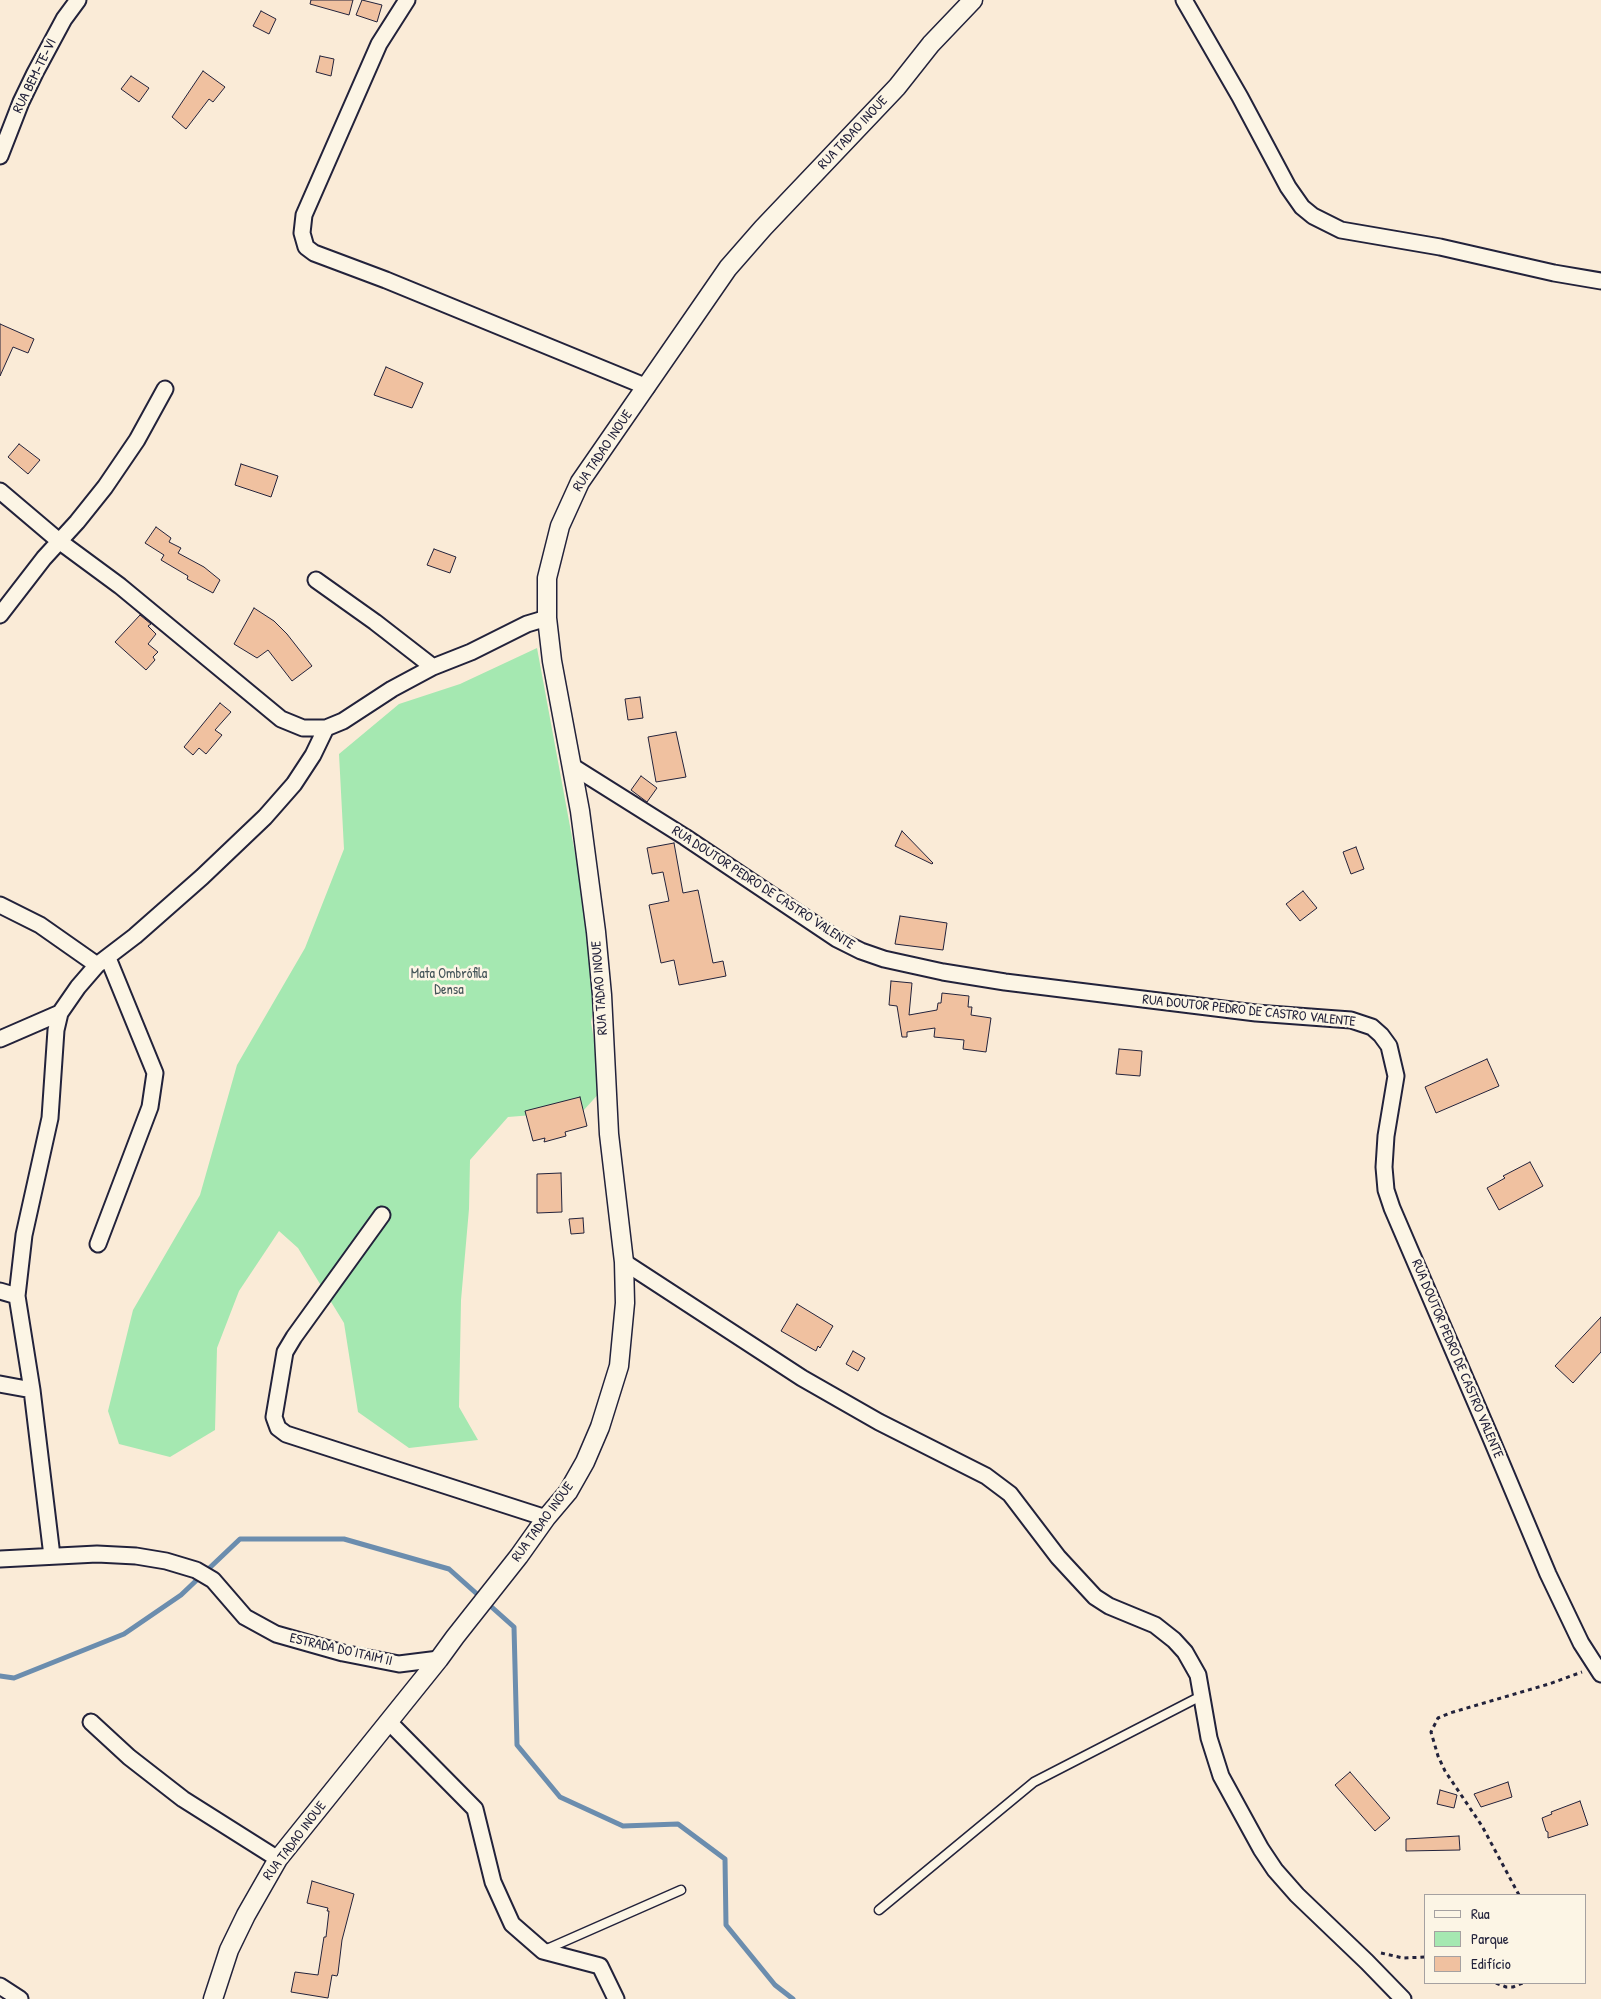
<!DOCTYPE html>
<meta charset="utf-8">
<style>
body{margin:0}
#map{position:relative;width:1601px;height:1999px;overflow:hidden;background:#faebd7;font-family:"Patrick Hand",sans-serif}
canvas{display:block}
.legend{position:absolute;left:1424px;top:1894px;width:162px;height:90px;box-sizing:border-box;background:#fcf5e5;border:1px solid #a5a1a1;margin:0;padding:6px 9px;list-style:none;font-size:15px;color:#22223b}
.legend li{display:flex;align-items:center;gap:10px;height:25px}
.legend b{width:25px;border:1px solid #a5a1a1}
</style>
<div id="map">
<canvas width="1601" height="1999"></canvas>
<ul class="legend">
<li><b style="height:6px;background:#fcf5e5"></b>Rua</li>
<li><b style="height:14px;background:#a5e8b1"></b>Parque</li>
<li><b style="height:14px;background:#f0c1a0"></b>Edifício</li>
</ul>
</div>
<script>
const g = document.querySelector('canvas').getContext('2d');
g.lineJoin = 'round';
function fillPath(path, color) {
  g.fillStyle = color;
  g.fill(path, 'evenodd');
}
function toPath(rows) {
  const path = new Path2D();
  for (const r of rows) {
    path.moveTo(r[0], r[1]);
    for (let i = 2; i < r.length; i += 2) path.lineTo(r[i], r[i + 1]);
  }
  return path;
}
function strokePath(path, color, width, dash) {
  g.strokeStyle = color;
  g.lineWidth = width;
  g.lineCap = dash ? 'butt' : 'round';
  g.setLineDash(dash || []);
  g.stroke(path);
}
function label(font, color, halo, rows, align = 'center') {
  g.font = font + ' "Patrick Hand",sans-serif';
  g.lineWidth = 5;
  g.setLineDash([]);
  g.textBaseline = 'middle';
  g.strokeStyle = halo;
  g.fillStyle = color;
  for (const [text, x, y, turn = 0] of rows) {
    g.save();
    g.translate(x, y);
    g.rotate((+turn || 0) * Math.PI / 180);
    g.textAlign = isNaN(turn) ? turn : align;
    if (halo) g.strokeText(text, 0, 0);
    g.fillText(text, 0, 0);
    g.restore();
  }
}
fillPath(toPath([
 [537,648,599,983,591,1022,602,1090,583,1111,508,1117,470,1160,469,1209,461,1300,459,1407,478,1440,409,1448,358,1412,344,1323,298,1248,279,1231,239,1291,217,1348,215,1430,170,1457,119,1444,108,1411,133,1310,200,1195,237,1065,305,948,344,849,339,754,399,704,460,684]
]), '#a5e8b1');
strokePath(toPath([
 [0,1676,14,1678,124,1634,181,1595,240,1539,344,1539,449,1569,514,1627,517,1745,560,1797,623,1826,678,1824,725,1859,726,1925,775,1985,793,1999]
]), '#6b8dae', 5);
const building = toPath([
 [311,0,353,0,349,15,310,4,311,0],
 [362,0,382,5,377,22,356,15,362,0],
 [261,11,276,19,269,34,253,26,261,11],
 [320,56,334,59,331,76,316,72,320,56],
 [203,71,225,87,213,102,209,99,186,129,172,117,203,71],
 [131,76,149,88,139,102,121,89,131,76],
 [0,324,34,339,28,353,13,347,0,376,0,324],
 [386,367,423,383,412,408,374,395,386,367],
 [19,444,40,460,28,474,8,457,19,444],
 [241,464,278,476,271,497,235,485,241,464],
 [156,527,171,538,169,542,181,548,178,553,204,567,220,580,213,593,187,579,188,576,161,560,164,555,145,543,156,527],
 [434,549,456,557,450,573,427,565,434,549],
 [254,608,274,621,287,634,312,666,292,681,268,650,257,658,234,644,254,608],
 [140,615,151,624,148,626,156,634,148,644,158,652,153,657,155,660,146,670,115,642,140,615],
 [640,697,643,718,628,720,625,699,640,697],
 [220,703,231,712,215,730,222,735,206,754,199,748,193,755,184,747,220,703],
 [676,732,686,777,656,782,648,737,676,732],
 [641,776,657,788,647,802,631,790,641,776],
 [902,831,933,863,932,864,895,846,902,831],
 [674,843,683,893,698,890,713,963,723,961,726,976,679,985,674,960,661,963,649,905,669,901,663,872,652,874,647,848,674,843],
 [1356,847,1364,869,1351,874,1343,852,1356,847],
 [1303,891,1317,908,1300,921,1286,904,1303,891],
 [900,916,947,923,943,950,895,944,900,916],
 [891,981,912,983,909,1015,937,1010,938,1003,941,1003,942,993,969,996,968,1007,972,1007,971,1015,991,1018,986,1052,963,1049,964,1040,934,1037,935,1028,907,1032,907,1037,902,1037,897,1006,889,1005,891,981],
 [1119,1049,1142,1051,1140,1076,1116,1074,1119,1049],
 [1487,1059,1499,1086,1436,1113,1425,1087,1487,1059],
 [580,1097,587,1126,565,1132,566,1136,544,1142,545,1138,533,1141,525,1111,580,1097],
 [1530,1162,1543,1186,1499,1210,1487,1188,1505,1178,1503,1176,1530,1162],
 [561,1173,562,1212,537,1213,537,1174,561,1173],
 [583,1218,584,1233,571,1234,569,1219,583,1218],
 [797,1304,833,1326,820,1348,818,1346,816,1351,781,1331,797,1304],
 [1601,1317,1601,1352,1573,1383,1555,1366,1601,1317],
 [853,1351,865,1358,858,1371,846,1364,853,1351],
 [1350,1772,1390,1818,1375,1831,1335,1785,1350,1772],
 [1508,1782,1512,1797,1481,1807,1474,1794,1508,1782],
 [1440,1790,1457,1795,1454,1808,1437,1804,1440,1790],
 [1580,1801,1588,1825,1548,1838,1548,1832,1546,1831,1542,1818,1552,1814,1551,1812,1580,1801],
 [1459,1836,1460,1850,1406,1851,1406,1839,1459,1836],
 [312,1881,354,1894,342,1940,338,1973,337,1976,332,1975,328,1998,291,1992,295,1972,318,1975,324,1937,326,1937,329,1911,327,1911,328,1908,307,1903,312,1881]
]);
fillPath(building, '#f0c1a0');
strokePath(building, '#22223b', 1);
const service = toPath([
 [879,1910,1034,1782,1203,1695],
 [547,1949,681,1890]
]);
const minor = toPath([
 [407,0,379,44,304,215,302,233,306,247,314,253,386,280,647,387],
 [1184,0,1240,97,1288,187,1302,207,1313,216,1341,230,1440,247,1554,273,1601,281],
 [0,156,21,102,35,73,64,19,78,0],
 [0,491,59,541,120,586,281,719,303,728,326,728,343,721,392,689,433,667,471,652,527,624,547,618],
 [316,580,375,622,433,667],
 [0,615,44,558,77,522,105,487,137,440,165,389],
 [572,766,685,837,837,939,861,951,884,959,943,972,1005,982,1256,1013,1351,1020,1372,1027,1381,1035,1389,1046,1396,1076,1386,1136,1384,1167,1386,1190,1392,1208,1490,1436,1548,1574,1581,1643,1601,1674],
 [0,905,40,925,97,965,135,936,202,877,265,817,294,784,313,755,326,728],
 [0,1039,60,1013],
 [382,1215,294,1337,285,1352,274,1417,278,1428,286,1434,546,1518],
 [98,1244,150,1107,155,1073,108,958],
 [624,1262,802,1378,879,1422,986,1476,1010,1494,1058,1557,1095,1597,1109,1606,1155,1625,1174,1640,1185,1652,1198,1675,1209,1738,1221,1776,1261,1849,1275,1870,1297,1895,1367,1962,1403,1999],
 [0,1291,17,1296],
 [0,1384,32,1390],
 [52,1556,32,1390,17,1296,24,1235,50,1118,56,1030,60,1013,78,987,97,965],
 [0,1559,97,1554,136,1556,166,1561,196,1570,213,1580,245,1617,276,1634,343,1653,399,1664,439,1659],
 [91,1722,129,1757,183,1799,278,1859],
 [389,1722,475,1809,493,1882,512,1924,543,1951,600,1966,616,1999],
 [0,1986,20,1999]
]);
const tertiary = toPath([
 [213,1999,229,1950,246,1915,278,1859,439,1659,455,1637,519,1556,546,1518,568,1492,585,1462,600,1427,619,1366,625,1303,624,1262,609,1134,602,995,596,932,580,811,552,661,547,618,547,578,560,526,580,482,728,268,763,228,897,87,931,44,973,0]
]);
strokePath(service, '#22223b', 11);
strokePath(minor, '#22223b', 19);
strokePath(tertiary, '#22223b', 21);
strokePath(toPath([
 [1519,1895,1482,1826,1445,1771,1438,1756,1431,1732,1438,1718,1450,1713,1549,1684,1582,1672],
 [1381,1953,1403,1958,1425,1957],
 [1496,1983,1506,1987,1513,1987,1523,1983]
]), '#22223b', 3, [4, 4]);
strokePath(service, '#fcf5e5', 8);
strokePath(minor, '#fcf5e5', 15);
strokePath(tertiary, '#fcf5e5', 18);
label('14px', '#22223b', '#fcf5e5', [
 ["RUA BEM-TE-VI",35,76,-64],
 ["RUA TADAO INOUE",853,133,-47],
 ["RUA TADAO INOUE",603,451,-56],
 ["RUA DOUTOR PEDRO DE CASTRO VALENTE",763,888,33],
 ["RUA TADAO INOUE",600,988,-94],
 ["RUA DOUTOR PEDRO DE CASTRO VALENTE",1249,1011,6],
 ["RUA DOUTOR PEDRO DE CASTRO VALENTE",1457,1359,67],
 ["RUA TADAO INOUE",543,1522,-54],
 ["ESTRADA DO ITAIM II",341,1650,13],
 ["RUA TADAO INOUE",295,1841,-53]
]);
label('14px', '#435458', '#fcf5e5', [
 ["Mata Ombrófila",449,974],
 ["Densa",449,990]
]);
</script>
